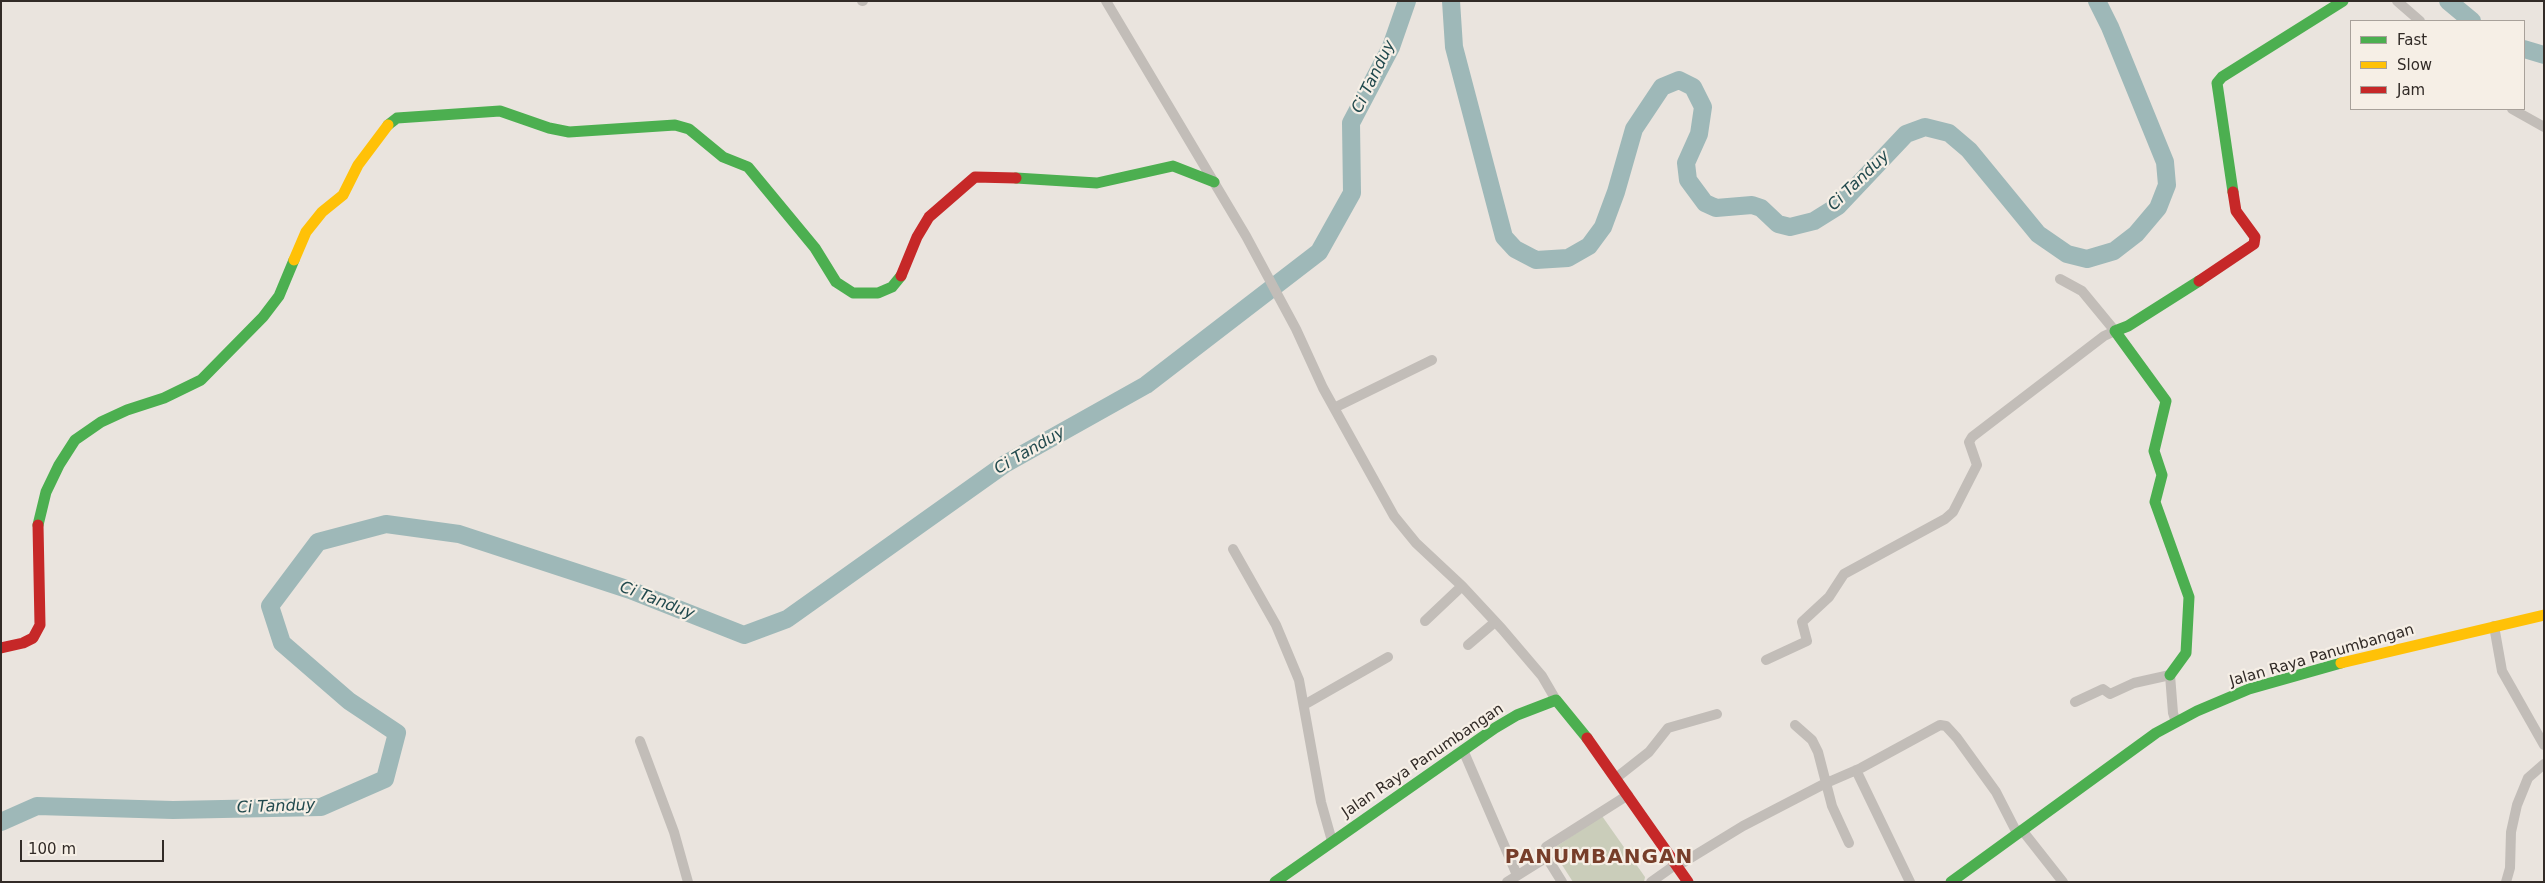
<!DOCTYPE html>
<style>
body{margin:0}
#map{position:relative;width:2545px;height:883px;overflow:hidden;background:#eae4de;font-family:"DejaVu Sans",sans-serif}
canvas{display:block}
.frame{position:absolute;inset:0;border:2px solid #322b27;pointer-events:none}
.legend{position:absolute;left:2350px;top:20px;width:175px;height:90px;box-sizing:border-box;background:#f6efe6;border:1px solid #a8a19a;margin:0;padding:6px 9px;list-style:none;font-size:15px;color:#322b27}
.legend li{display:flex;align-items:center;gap:10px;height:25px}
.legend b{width:25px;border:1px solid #a8a19a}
.scale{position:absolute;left:20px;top:840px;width:144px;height:22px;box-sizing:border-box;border:2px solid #322b27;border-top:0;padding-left:6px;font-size:15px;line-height:18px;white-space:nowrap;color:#322b27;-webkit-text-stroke:4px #f6efe6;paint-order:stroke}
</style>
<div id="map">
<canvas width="2545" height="883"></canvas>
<div class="frame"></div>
<ul class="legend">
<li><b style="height:6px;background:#4caf50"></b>Fast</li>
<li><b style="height:6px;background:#ffc107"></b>Slow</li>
<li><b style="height:6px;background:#c62828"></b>Jam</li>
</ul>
<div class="scale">100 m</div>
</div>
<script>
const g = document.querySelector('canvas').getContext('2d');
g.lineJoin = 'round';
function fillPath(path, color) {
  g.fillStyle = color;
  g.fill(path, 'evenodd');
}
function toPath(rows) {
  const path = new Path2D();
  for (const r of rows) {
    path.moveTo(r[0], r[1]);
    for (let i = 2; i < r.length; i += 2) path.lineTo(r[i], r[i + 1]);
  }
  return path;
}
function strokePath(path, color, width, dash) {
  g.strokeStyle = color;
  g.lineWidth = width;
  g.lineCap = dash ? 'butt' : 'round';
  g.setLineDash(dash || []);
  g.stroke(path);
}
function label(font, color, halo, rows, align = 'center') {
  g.font = font + ' "DejaVu Sans",sans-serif';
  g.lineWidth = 4.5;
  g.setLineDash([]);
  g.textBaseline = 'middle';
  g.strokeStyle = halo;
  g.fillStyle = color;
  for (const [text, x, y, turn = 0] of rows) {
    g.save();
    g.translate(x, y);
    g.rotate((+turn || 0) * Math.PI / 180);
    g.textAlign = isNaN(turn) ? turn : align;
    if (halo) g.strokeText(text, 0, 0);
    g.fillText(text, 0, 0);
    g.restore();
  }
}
fillPath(toPath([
 [1602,816,1645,877,1644,882,1573,882,1555,854,1554,848]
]), '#cacdba');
strokePath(toPath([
 [1451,1,1454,47,1504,237,1515,249,1536,260,1568,258,1589,246,1603,227,1616,192,1634,129,1662,87,1679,80,1693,87,1703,107,1699,134,1686,163,1688,180,1705,203,1716,208,1752,205,1761,208,1778,224,1790,227,1814,221,1838,206,1906,134,1925,127,1949,133,1969,150,2038,234,2067,254,2087,259,2114,251,2136,234,2158,208,2167,185,2165,162,2110,27,2097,1],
 [2448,1,2472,21],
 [2524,49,2544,55],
 [1,822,37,806,173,810,321,807,385,779,397,733,349,701,282,643,270,606,318,542,386,524,459,534,630,590,744,635,787,619,1005,464,1146,385,1319,252,1352,193,1351,123,1391,47,1407,1]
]), '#9eb8b8', 18);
strokePath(toPath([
 [862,1,863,1],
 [1106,1,1246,236,1296,329,1323,388,1394,516,1416,543,1462,586,1502,629,1542,676,1556,700],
 [2397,1,2420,21],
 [2512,109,2544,127],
 [1334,408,1432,360],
 [1233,549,1276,625,1299,680,1321,802,1332,841],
 [1425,621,1462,586],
 [2494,626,2502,671,2544,745],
 [1468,645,1495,622],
 [1766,660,1807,641,1802,622,1829,597,1844,574,1945,519,1953,512,1977,465,1969,442,1972,437,2104,336,2115,331,2082,291,2060,279],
 [2075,702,2103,689,2110,694,2134,683,2170,675,2173,713,2176,722],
 [1304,705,1388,657],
 [1795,725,1812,740,1818,752,1832,806,1849,843],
 [640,741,674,832,688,882],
 [1463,750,1517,875],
 [1856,770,1910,882],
 [1616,778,1649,752,1668,728,1717,714],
 [2022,830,2063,882],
 [1507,882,1547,857],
 [1562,882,1544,853,1546,847,1628,795],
 [1651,882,1675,865,1684,862,1743,826,1824,784,1861,768,1940,725,1946,726,1957,738,1996,792,2017,833],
 [2506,882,2510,868,2511,832,2517,805,2528,778,2544,764]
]), '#c2bdb8', 10);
strokePath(toPath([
 [388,125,397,118,500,111,549,128,569,132,675,125,689,129,723,157,748,167,815,248,836,282,853,293,878,293,892,287,901,276],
 [1016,178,1097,183,1173,166,1214,182],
 [2233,192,2217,83,2222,77,2343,1],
 [38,525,46,492,59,465,75,440,101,422,127,410,164,398,201,380,263,317,279,296,294,260],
 [2170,675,2186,653,2189,597,2155,502,2162,475,2154,451,2166,401,2115,331,2128,326,2199,281],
 [1275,882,1495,728,1517,715,1556,700,1587,738],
 [1951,882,2156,733,2197,711,2249,689,2341,663]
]), '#4caf50', 11);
strokePath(toPath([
 [294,260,306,232,322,212,343,195,358,165,388,125],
 [2341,663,2544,615]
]), '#ffc107', 11);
strokePath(toPath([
 [901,276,917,237,929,217,975,177,1016,178],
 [2199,281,2254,244,2255,237,2236,211,2233,192],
 [1,648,23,643,33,638,40,625,38,525],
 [1587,738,1688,882]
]), '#c62828', 11);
label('15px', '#322b27', '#f6efe6', [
 ["Jalan Raya Panumbangan",2322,656,-16],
 ["Jalan Raya Panumbangan",1423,761,-34]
]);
label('italic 16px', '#224a4e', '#f6efe6', [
 ["Ci Tanduy",1374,77,-64],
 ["Ci Tanduy",1859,181,-44],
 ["Ci Tanduy",1030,451,-30],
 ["Ci Tanduy",657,601,21],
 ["Ci Tanduy",276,807,-2]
]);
g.letterSpacing = '1px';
label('bold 20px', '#773e2a', '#f6efe6', [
 ["PANUMBANGAN",1599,858]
]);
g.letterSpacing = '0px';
</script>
